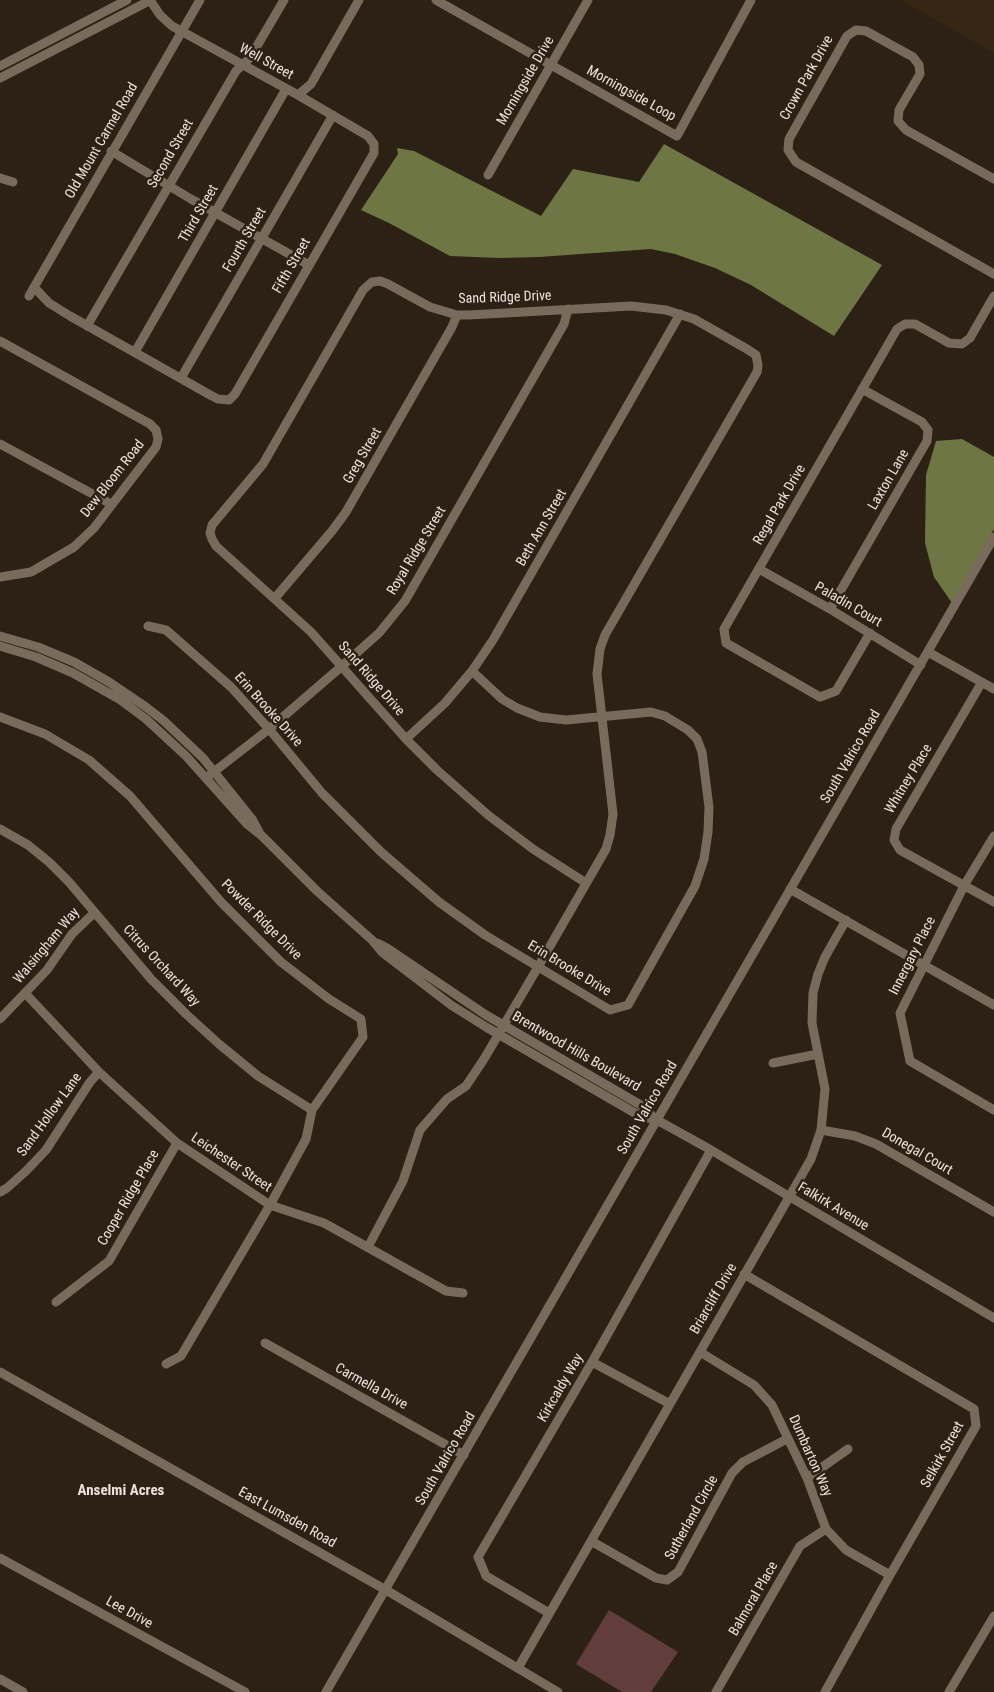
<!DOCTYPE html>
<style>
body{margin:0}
canvas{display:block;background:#2c2114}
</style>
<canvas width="994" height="1692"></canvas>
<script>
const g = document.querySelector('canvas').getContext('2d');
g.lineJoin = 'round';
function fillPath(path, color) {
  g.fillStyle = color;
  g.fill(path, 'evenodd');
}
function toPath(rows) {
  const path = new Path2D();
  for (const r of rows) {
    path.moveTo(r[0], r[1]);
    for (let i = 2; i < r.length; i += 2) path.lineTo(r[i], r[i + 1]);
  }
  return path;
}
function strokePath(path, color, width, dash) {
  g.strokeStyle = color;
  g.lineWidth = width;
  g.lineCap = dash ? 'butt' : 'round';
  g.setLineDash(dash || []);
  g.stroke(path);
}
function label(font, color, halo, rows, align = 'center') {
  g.font = font + ' "Roboto Condensed",sans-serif';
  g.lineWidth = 5;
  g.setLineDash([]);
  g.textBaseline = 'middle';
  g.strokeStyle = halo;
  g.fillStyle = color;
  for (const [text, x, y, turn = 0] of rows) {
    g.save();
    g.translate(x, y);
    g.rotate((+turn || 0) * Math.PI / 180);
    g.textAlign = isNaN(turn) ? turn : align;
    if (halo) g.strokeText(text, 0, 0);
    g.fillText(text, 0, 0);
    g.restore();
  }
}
fillPath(toPath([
 [901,0,994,0,994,53]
]), '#362714');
fillPath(toPath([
 [609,1610,678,1652,651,1692,622,1692,576,1664]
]), '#613e3b');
fillPath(toPath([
 [664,144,882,265,834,336,751,285,715,268,675,254,651,249,539,257,500,258,450,256,389,223,361,210,398,154,397,148,414,151,541,216,573,169,639,182],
 [962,439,994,457,994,529,952,603,934,577,925,543,926,475,936,441]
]), '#6e7743');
strokePath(toPath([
 [436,0,677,136,751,0],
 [0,66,127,0],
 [0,78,151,0],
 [298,95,311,84,359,0],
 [111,151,191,199,309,265],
 [488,175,588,0],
 [0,178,13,182],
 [994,179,906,130,898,121,899,110,920,74,919,65,913,57,866,31,856,30,847,36,789,139,788,150,796,162,994,274],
 [34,287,49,303,70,316,212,396,218,399,229,400,235,394,374,153,374,144,368,136,298,95,172,26,160,15,150,0],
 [29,296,200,0],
 [87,326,236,71,250,58,284,0],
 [0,341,150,424,156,430,158,439,156,447,94,528,74,547,31,572,0,577],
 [135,352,286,89],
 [181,378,333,115],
 [0,444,111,504],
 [759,569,830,609,921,665],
 [275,598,332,531,346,512,452,327,457,315],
 [830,609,927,441,928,430,922,422,862,389],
 [148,626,166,630,231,687,269,729,322,793,381,852,439,902,485,935,610,1010,628,1005,695,886,704,859,708,832,709,807,702,752,697,739,688,730,665,716,651,712,566,720,540,717,517,708,502,699,472,671],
 [870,633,836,691,820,697,726,643,724,629,897,329,905,324,915,324,949,343,962,344,970,338,994,296],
 [0,636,38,647,74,662,109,682,146,707,164,721,203,758,252,819,259,832],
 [0,646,36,657,73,673,119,699,146,719,186,756,247,824,262,836,317,891,372,940,383,953,451,1005,486,1027,640,1116,657,1120,711,1150,994,1318],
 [928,652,994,689],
 [982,682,896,829,894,840,900,850,994,902],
 [0,717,45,734,89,760,130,796,221,902,281,962,329,999,361,1019,363,1037,312,1110,306,1139,270,1205,181,1356,166,1364],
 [406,739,445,703,472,671,493,640,680,314],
 [206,778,269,729,342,666,379,633,405,601,564,324,568,309],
 [0,829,28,845,49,862,69,882,151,979,187,1015,219,1044,258,1076,312,1110],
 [994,836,965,884,900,1013,910,1061,994,1110],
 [790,889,994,1005],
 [377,943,387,948,486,1015,644,1107,656,1120],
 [25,993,99,1072,177,1143,270,1205,324,1223,446,1291,463,1293],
 [0,1019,47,970,72,934,94,913],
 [773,1063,818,1054],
 [821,1130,855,1136,876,1144,994,1212],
 [0,1192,7,1188,26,1171,46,1150,90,1082,99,1072],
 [368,1247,403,1181,420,1130,447,1099,466,1086,484,1059,538,967,606,849,610,835,613,814,597,674,600,649,605,635,757,372,758,365,756,355,747,349,694,319,666,310,631,306,469,315,457,315,430,307,388,284,380,281,372,282,363,290,263,464,212,525,210,533,212,539,216,546,311,632,406,739,437,770,488,815,533,849,586,883],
 [744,1274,974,1409,976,1426,890,1575,825,1692],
 [56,1302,109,1261,177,1143],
 [265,1343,464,1455],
 [700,1352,754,1385,772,1405,807,1478,826,1529,846,1550,890,1575],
 [592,1362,670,1404],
 [0,1372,386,1590,558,1692],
 [807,1478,848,1449],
 [591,1541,656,1578,667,1580,678,1572,732,1473,743,1462,787,1439],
 [0,1558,245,1692],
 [549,1613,486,1576,478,1557,592,1362,711,1150],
 [518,1668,811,1159,821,1130,825,1089,812,1023,813,993,818,974,825,957,846,920],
 [0,1679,23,1692],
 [326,1692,994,537],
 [716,1692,800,1546,826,1529],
 [949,1692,994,1616]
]), '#786b5c', 9);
label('14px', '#ebe3db', '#2c2114', [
 ["Well Street",266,62,29],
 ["Crown Park Drive",807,78,-61],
 ["Morningside Drive",526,81,-60],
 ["Morningside Loop",631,94,29],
 ["Old Mount Carmel Road",102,141,-60],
 ["Second Street",171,154,-60],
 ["Third Street",199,214,-60],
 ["Fourth Street",245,240,-60],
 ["Fifth Street",292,266,-60],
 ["Sand Ridge Drive",505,298,-2],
 ["Greg Street",363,456,-60],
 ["Dew Bloom Road",113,479,-52],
 ["Laxton Lane",889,480,-60],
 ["Regal Park Drive",780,505,-60],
 ["Beth Ann Street",542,528,-60],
 ["Royal Ridge Street",417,551,-59],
 ["Paladin Court",848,605,30],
 ["Sand Ridge Drive",371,679,49],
 ["Erin Brooke Drive",268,710,48],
 ["South Valrico Road",851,757,-60],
 ["Whitney Place",909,779,-59],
 ["Powder Ridge Drive",261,920,45],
 ["Walsingham Way",47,946,-50],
 ["Innergary Place",913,956,-63],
 ["Citrus Orchard Way",161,966,47],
 ["Erin Brooke Drive",569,969,31],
 ["Brentwood Hills Boulevard",576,1052,30],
 ["South Valrico Road",648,1108,-60],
 ["Sand Hollow Lane",50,1115,-54],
 ["Donegal Court",917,1152,30],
 ["Leichester Street",231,1163,34],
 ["Cooper Ridge Place",129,1198,-60],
 ["Falkirk Avenue",833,1207,31],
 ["Briarcliff Drive",714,1299,-60],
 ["Carmella Drive",371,1387,29],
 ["Kirkcaldy Way",561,1388,-60],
 ["Selkirk Street",943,1455,-61],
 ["Dumbarton Way",810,1456,66],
 ["South Valrico Road",446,1459,-60],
 ["East Lumsden Road",287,1518,29],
 ["Sutherland Circle",692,1518,-61],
 ["Balmoral Place",754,1599,-60],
 ["Lee Drive",129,1613,29]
]);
label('bold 15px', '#ebe3db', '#2c2114', [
 ["Anselmi Acres",121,1491]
]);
</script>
